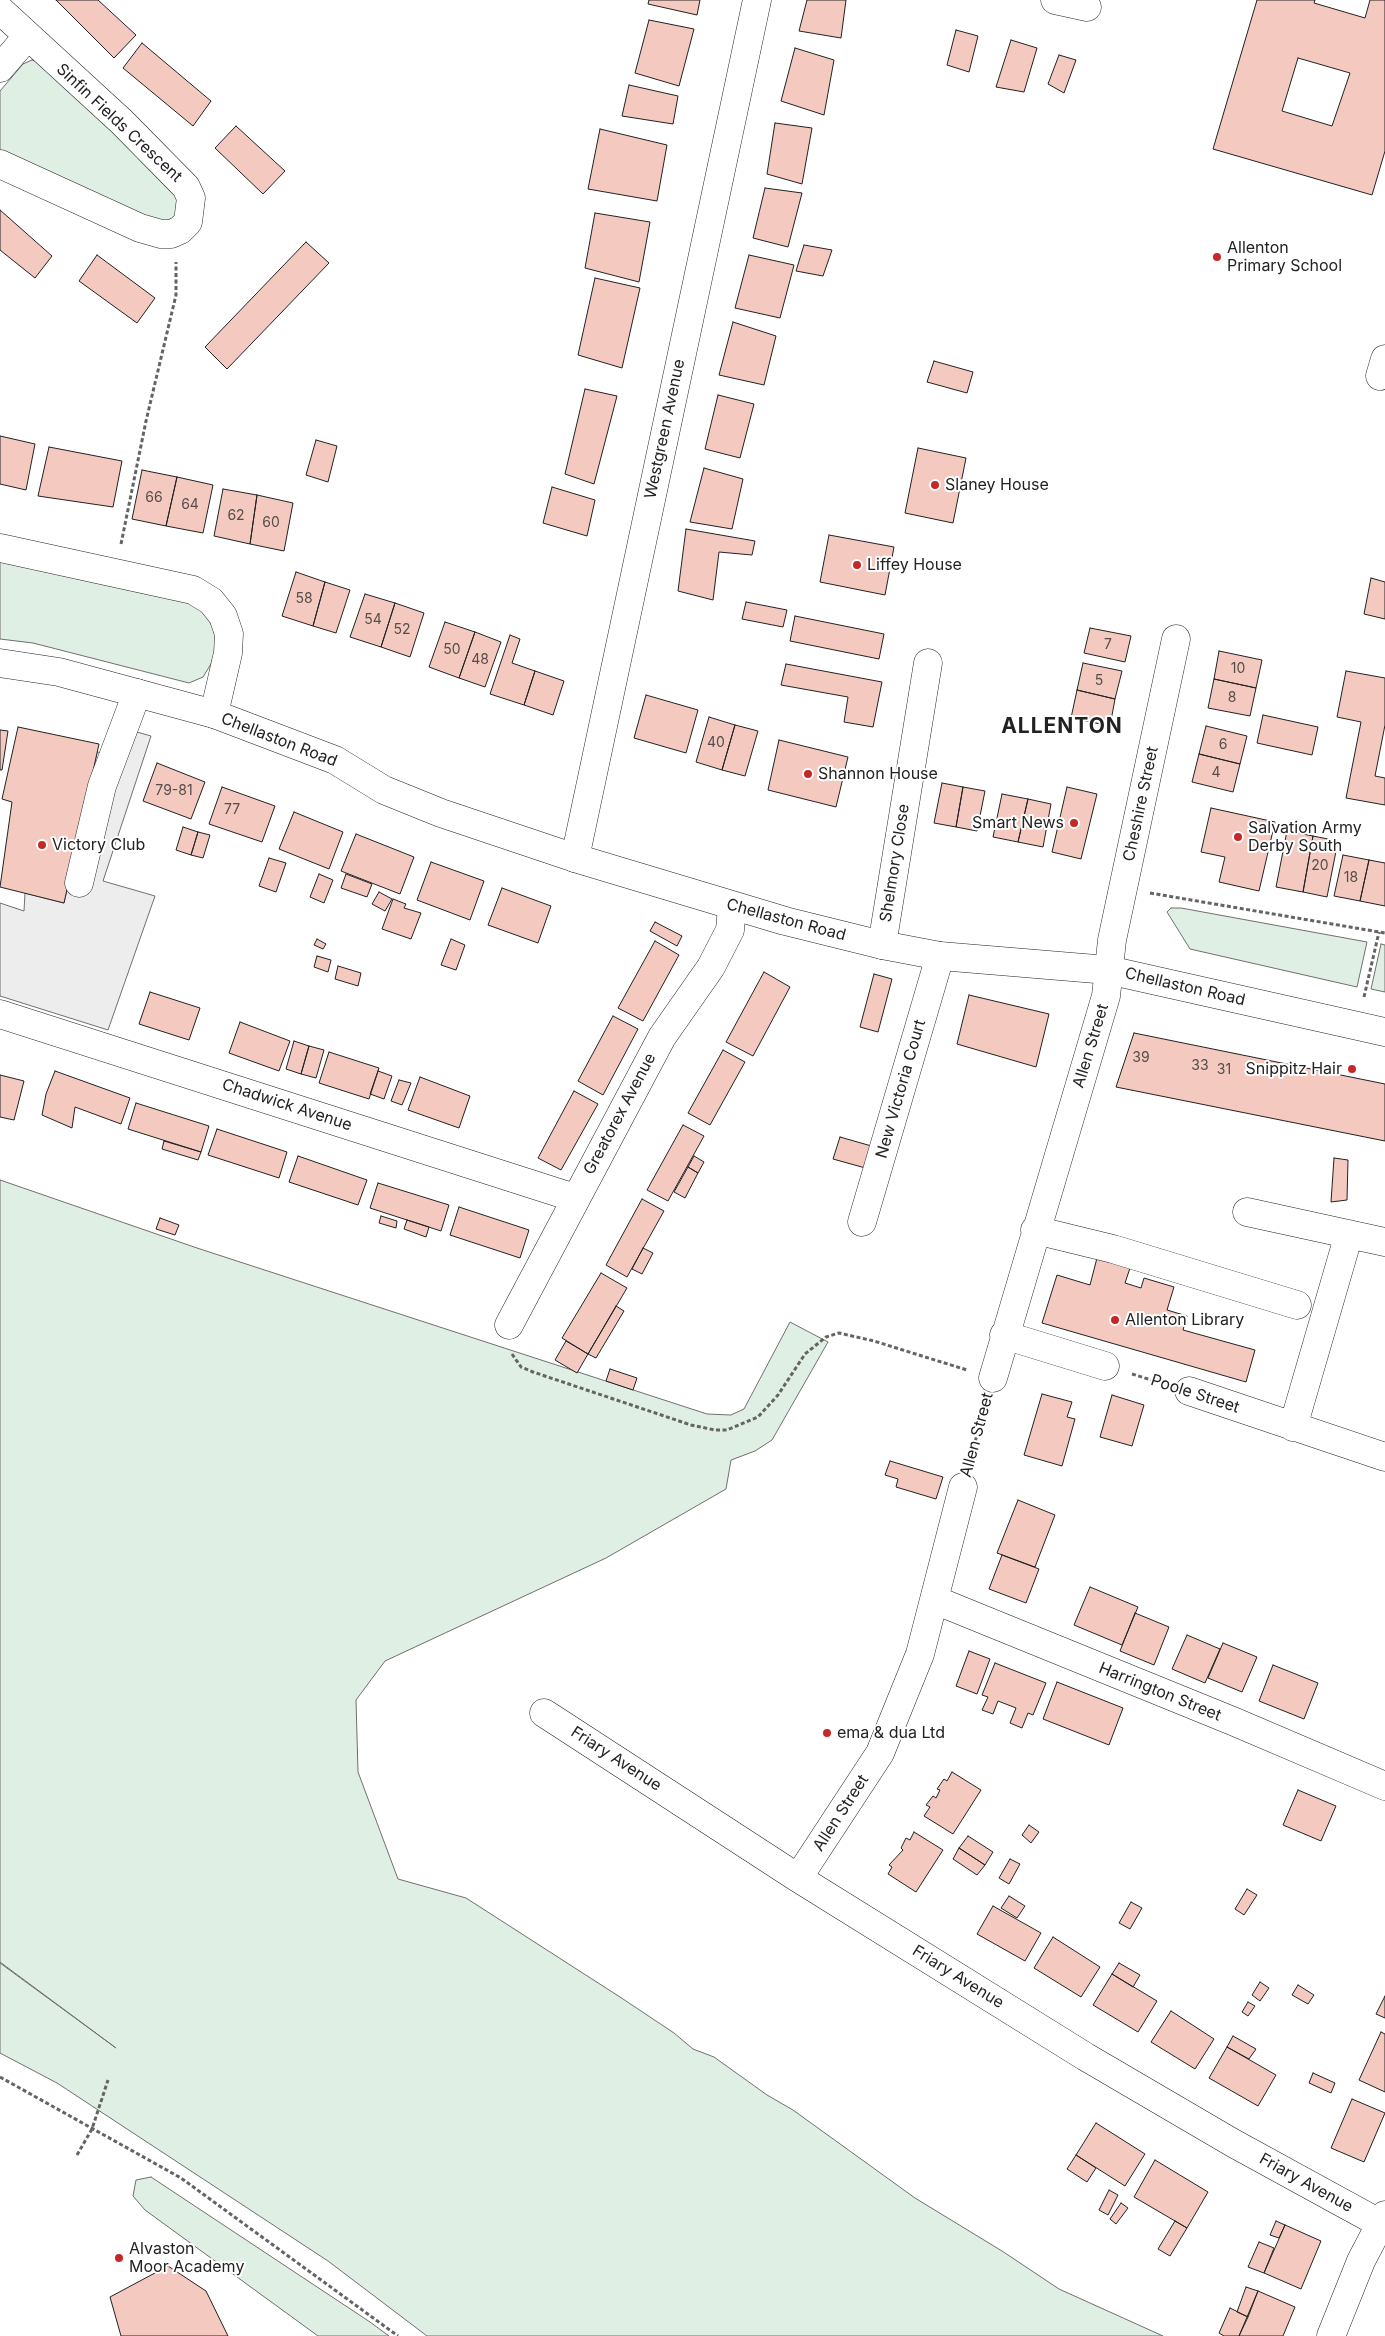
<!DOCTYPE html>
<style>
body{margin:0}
canvas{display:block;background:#fff}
</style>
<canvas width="1385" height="2336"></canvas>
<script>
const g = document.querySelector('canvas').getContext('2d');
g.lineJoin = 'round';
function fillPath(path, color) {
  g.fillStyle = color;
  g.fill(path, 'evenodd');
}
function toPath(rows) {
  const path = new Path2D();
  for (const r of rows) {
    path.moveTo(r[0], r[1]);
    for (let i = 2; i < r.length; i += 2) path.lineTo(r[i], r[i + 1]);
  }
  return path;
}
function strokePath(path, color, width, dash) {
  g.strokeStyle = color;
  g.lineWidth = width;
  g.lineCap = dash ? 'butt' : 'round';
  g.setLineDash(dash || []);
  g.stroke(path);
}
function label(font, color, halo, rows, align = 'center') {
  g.font = font + ' Inter,sans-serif';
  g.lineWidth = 4;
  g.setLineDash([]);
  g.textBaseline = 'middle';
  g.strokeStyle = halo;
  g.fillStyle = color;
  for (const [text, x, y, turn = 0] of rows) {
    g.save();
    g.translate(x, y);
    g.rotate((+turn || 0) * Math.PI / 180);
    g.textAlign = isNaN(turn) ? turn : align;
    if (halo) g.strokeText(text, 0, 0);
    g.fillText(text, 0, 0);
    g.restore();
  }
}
const green = toPath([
 [32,60,52,67,176,195,180,216,164,224,0,151,0,91,23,64,32,60],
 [0,560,194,602,207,616,215,632,216,649,211,664,203,677,189,683,33,643,0,639,0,560],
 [1171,908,1181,908,1367,942,1357,987,1190,949,1167,912,1171,908],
 [1381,944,1385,945,1385,992,1371,989,1381,944],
 [0,1180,197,1248,707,1414,731,1415,744,1409,790,1322,828,1342,772,1440,755,1451,731,1460,726,1489,606,1558,385,1661,356,1700,358,1772,398,1879,466,1898,620,1997,674,2033,693,2049,714,2057,767,2095,793,2110,915,2198,1002,2251,1059,2289,1163,2336,427,2336,328,2261,57,2083,0,2053,0,1963,116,2048,0,1962,0,1180],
 [151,2177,370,2322,389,2336,318,2336,145,2210,133,2196,136,2180,151,2177]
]);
fillPath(green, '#e0efe3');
strokePath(green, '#6f6f6f', 1);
const parking = toPath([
 [116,726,151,736,103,881,155,896,108,1030,0,996,0,903,24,911,25,893,64,903,97,752,109,754,116,726]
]);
fillPath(parking, '#ededed');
strokePath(parking, '#6f6f6f', 1);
const building = toPath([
 [56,0,98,0,136,35,114,58,56,0],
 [649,0,700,0,697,15,648,4,649,0],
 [807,0,846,0,841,38,799,31,807,0],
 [1257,0,1315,0,1314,3,1365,18,1370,0,1385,0,1385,151,1372,195,1213,149,1257,0],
 [1298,58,1350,73,1332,126,1282,111,1298,58],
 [649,20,694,29,679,86,635,73,649,20],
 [956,30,978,36,969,72,947,65,956,30],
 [1011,40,1037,48,1024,92,996,87,1011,40],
 [142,43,211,101,193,126,123,68,142,43],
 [795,48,834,60,824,115,781,101,795,48],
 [1059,55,1076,60,1064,93,1048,84,1059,55],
 [629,85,678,96,673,124,622,116,629,85],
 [775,123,812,128,802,184,767,174,775,123],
 [236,126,285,171,263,194,215,148,236,126],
 [600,129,667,145,657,201,588,189,600,129],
 [765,188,802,193,788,247,753,238,765,188],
 [0,210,52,256,35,278,0,250,0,210],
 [595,213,650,222,639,282,585,268,595,213],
 [306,242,329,263,227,369,205,347,306,242],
 [804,245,832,250,823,276,796,271,804,245],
 [97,255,155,298,137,323,79,281,97,255],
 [749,255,794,265,780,318,735,308,749,255],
 [595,278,640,288,622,368,578,355,595,278],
 [733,322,776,336,764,385,719,375,733,322],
 [934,361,973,372,967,393,927,382,934,361],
 [585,389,617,396,594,484,565,474,585,389],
 [718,395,754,404,740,458,705,449,718,395],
 [0,436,35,444,26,490,0,484,0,436],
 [316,440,337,446,328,482,306,475,316,440],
 [49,447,122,461,113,507,38,496,49,447],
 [918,448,966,458,953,523,905,513,918,448],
 [704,468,743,479,732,529,690,522,704,468],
 [142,470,177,477,166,526,132,519,142,470],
 [177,477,213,485,203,533,166,526,177,477],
 [552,487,595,500,587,536,543,523,552,487],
 [223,489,257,495,250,544,214,536,223,489],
 [257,495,293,503,284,551,250,544,257,495],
 [686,529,755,541,752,555,719,552,713,600,678,591,686,529],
 [829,535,894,547,885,595,820,582,829,535],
 [296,572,325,582,313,626,282,616,296,572],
 [1371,578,1385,582,1385,619,1364,614,1371,578],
 [325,582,350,590,336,633,313,626,325,582],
 [365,594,395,603,381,647,350,637,365,594],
 [746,602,787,610,783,627,742,619,746,602],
 [395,603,424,613,410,657,381,647,395,603],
 [795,616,884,634,879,659,790,641,795,616],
 [445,622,475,632,459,678,429,667,445,622],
 [1090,628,1131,636,1125,662,1084,653,1090,628],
 [475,632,501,642,485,687,459,678,475,632],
 [510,635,520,639,512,663,535,671,524,705,490,694,510,635],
 [1219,651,1262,660,1256,688,1214,679,1219,651],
 [1083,663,1122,671,1115,699,1077,690,1083,663],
 [786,664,882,682,873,727,844,722,848,697,781,685,786,664],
 [535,671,564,681,553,715,524,705,535,671],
 [1346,671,1385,678,1385,725,1375,776,1385,778,1385,805,1346,798,1361,722,1337,717,1346,671],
 [1214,679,1256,688,1250,716,1208,708,1214,679],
 [1077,690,1115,699,1110,726,1071,718,1077,690],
 [646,695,698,710,686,753,634,738,646,695],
 [1263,715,1318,727,1312,755,1257,743,1263,715],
 [709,717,735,725,722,770,696,762,709,717],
 [735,725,758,731,745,776,722,770,735,725],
 [1206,726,1247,736,1240,764,1199,754,1206,726],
 [18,727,99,744,64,903,0,887,12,802,2,799,18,727],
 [0,730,8,731,2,770,0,770,0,730],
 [779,740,848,757,836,807,768,790,779,740],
 [1199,754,1240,764,1233,792,1192,782,1199,754],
 [157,763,205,782,191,819,143,801,157,763],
 [942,783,963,787,956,827,934,823,942,783],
 [222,787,275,806,262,842,209,824,222,787],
 [963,787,985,791,977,831,956,827,963,787],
 [1067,787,1097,794,1081,859,1052,852,1067,787],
 [1002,794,1028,799,1018,842,993,837,1002,794],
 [1028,799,1051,804,1043,847,1018,842,1028,799],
 [1211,808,1275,822,1259,891,1219,882,1225,857,1201,852,1211,808],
 [294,812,343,832,329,869,279,849,294,812],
 [183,827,198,832,191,855,176,850,183,827],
 [1287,831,1313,836,1303,892,1276,887,1287,831],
 [198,832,210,835,203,858,191,855,198,832],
 [356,834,414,857,400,894,341,871,356,834],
 [1313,836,1338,841,1327,897,1303,892,1313,836],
 [1343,855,1369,860,1360,901,1334,896,1343,855],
 [269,858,286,863,276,892,259,886,269,858],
 [1369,860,1385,863,1385,906,1360,901,1369,860],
 [431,862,484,881,470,920,417,900,431,862],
 [319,874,333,880,324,903,310,897,319,874],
 [346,874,372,884,367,897,341,888,346,874],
 [502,888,551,906,538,943,488,925,502,888],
 [379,892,392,899,385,911,372,904,379,892],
 [393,899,406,904,404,908,421,913,411,939,382,929,393,899],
 [655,922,682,936,677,946,650,931,655,922],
 [317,939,326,944,323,949,314,945,317,939],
 [451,939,465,945,456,970,441,965,451,939],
 [655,941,679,955,643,1021,618,1008,655,941],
 [317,956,331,960,328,972,314,967,317,956],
 [338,966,361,973,358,986,335,979,338,966],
 [764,972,790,987,753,1056,726,1042,764,972],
 [874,974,892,979,878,1032,860,1027,874,974],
 [150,992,200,1008,189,1040,139,1024,150,992],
 [969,995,1049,1014,1036,1067,957,1044,969,995],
 [613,1016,638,1029,603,1095,578,1081,613,1016],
 [240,1022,290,1041,279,1071,229,1053,240,1022],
 [1134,1033,1385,1084,1385,1141,1116,1087,1134,1033],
 [294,1041,309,1046,301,1074,286,1069,294,1041],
 [309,1046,324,1050,316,1078,301,1074,309,1046],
 [723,1050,745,1062,710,1125,688,1113,723,1050],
 [329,1052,379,1068,369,1099,319,1083,329,1052],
 [55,1071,130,1098,121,1124,75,1107,72,1128,42,1115,46,1094,55,1071],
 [378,1071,392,1076,384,1099,370,1094,378,1071],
 [0,1075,24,1081,14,1120,0,1117,0,1075],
 [420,1077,470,1096,459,1128,408,1110,420,1077],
 [399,1080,411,1083,402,1105,391,1101,399,1080],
 [574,1091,598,1104,561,1170,538,1158,574,1091],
 [136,1103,209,1126,201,1152,128,1129,136,1103],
 [683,1125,704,1136,668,1201,647,1190,683,1125],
 [217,1129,287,1152,279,1178,208,1155,217,1129],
 [840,1137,875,1147,869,1169,833,1159,840,1137],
 [164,1141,201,1152,198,1160,162,1149,164,1141],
 [298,1156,367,1180,358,1205,289,1182,298,1156],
 [694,1156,704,1162,698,1173,688,1167,694,1156],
 [1334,1158,1348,1160,1347,1200,1331,1202,1334,1158],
 [688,1167,698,1173,685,1198,674,1192,688,1167],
 [378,1183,449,1205,441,1231,370,1208,378,1183],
 [642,1199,664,1211,627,1277,606,1265,642,1199],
 [459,1207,529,1230,520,1258,450,1235,459,1207],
 [381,1216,397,1221,396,1228,379,1223,381,1216],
 [160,1218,179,1225,175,1235,156,1229,160,1218],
 [407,1220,429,1227,426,1237,404,1229,407,1220],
 [643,1248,653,1253,642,1274,632,1269,643,1248],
 [1097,1258,1130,1268,1125,1283,1141,1288,1144,1278,1174,1287,1167,1310,1187,1316,1183,1330,1255,1350,1246,1382,1042,1323,1057,1275,1090,1285,1097,1258],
 [601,1273,627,1288,588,1354,562,1338,601,1273],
 [616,1306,624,1311,596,1358,588,1354,616,1306],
 [566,1341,588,1354,577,1373,555,1360,566,1341],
 [610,1369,637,1378,633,1390,606,1381,610,1369],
 [1042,1394,1072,1402,1067,1417,1075,1419,1062,1466,1024,1455,1042,1394],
 [1112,1395,1144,1405,1132,1446,1100,1437,1112,1395],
 [890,1461,943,1477,936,1499,896,1487,898,1479,885,1475,890,1461],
 [1018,1500,1055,1515,1035,1567,997,1553,1018,1500],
 [1002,1555,1039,1569,1026,1603,989,1589,1002,1555],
 [1090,1587,1138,1607,1122,1645,1074,1625,1090,1587],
 [1135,1613,1169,1627,1154,1665,1120,1651,1135,1613],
 [1187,1635,1220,1649,1205,1683,1172,1669,1187,1635],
 [1223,1643,1257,1657,1242,1692,1208,1678,1223,1643],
 [969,1651,990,1659,977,1694,956,1686,969,1651],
 [995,1663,1046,1683,1033,1715,1028,1713,1022,1728,1010,1723,1016,1708,998,1701,993,1714,982,1710,988,1697,982,1695,995,1663],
 [1273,1665,1318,1683,1304,1719,1259,1701,1273,1665],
 [1057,1682,1123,1708,1109,1745,1043,1719,1057,1682],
 [952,1772,981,1790,953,1834,924,1816,930,1807,926,1805,933,1796,936,1798,940,1790,937,1789,944,1779,947,1781,952,1772],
 [1298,1790,1336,1806,1321,1841,1283,1825,1298,1790],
 [1029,1825,1039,1832,1031,1843,1022,1835,1029,1825],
 [914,1832,943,1850,916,1892,888,1874,892,1867,889,1865,903,1850,901,1848,906,1838,910,1840,914,1832],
 [968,1836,993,1852,985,1865,959,1848,968,1836],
 [959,1848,985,1865,977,1875,953,1859,959,1848],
 [1010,1859,1020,1864,1009,1884,999,1878,1010,1859],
 [1247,1889,1257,1895,1244,1915,1235,1909,1247,1889],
 [1009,1896,1025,1906,1017,1918,1001,1908,1009,1896],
 [1131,1902,1142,1908,1130,1929,1119,1923,1131,1902],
 [993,1906,1041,1933,1025,1961,977,1934,993,1906],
 [1053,1937,1100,1967,1081,1997,1034,1968,1053,1937],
 [1119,1963,1140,1975,1133,1987,1112,1974,1119,1963],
 [1112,1974,1157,2001,1138,2032,1093,2005,1112,1974],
 [1260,1982,1269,1988,1260,2001,1252,1995,1260,1982],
 [1298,1985,1314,1995,1308,2004,1292,1995,1298,1985],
 [1385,1996,1385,2018,1376,2014,1385,1996],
 [1248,2002,1255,2006,1248,2016,1242,2012,1248,2002],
 [1171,2011,1214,2039,1195,2069,1151,2042,1171,2011],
 [1381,2032,1385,2034,1385,2092,1359,2080,1381,2032],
 [1233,2036,1256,2049,1249,2059,1227,2047,1233,2036],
 [1227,2047,1276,2075,1258,2106,1209,2078,1227,2047],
 [1313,2073,1335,2083,1331,2093,1309,2083,1313,2073],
 [1352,2099,1385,2113,1364,2162,1331,2148,1352,2099],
 [1096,2123,1145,2154,1125,2186,1076,2155,1096,2123],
 [1076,2155,1096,2168,1087,2182,1067,2169,1076,2155],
 [1155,2160,1208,2192,1187,2228,1134,2197,1155,2160],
 [1109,2190,1118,2195,1108,2215,1099,2210,1109,2190],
 [1121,2203,1128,2208,1116,2224,1110,2219,1121,2203],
 [1175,2221,1187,2228,1170,2256,1158,2249,1175,2221],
 [1276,2221,1285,2225,1279,2238,1270,2235,1276,2221],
 [1285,2225,1321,2241,1301,2289,1264,2273,1285,2225],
 [1259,2242,1274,2248,1264,2273,1248,2267,1259,2242],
 [168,2266,206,2291,228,2336,121,2336,110,2297,168,2266],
 [1246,2287,1258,2291,1248,2317,1237,2312,1246,2287],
 [1258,2291,1295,2307,1283,2336,1239,2336,1258,2291],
 [1230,2308,1248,2317,1239,2336,1224,2336,1219,2333,1230,2308]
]);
fillPath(building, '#f3c9c0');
strokePath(building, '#222', 1);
const minor = toPath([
 [1055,0,1087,7],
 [0,10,122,122,186,187,191,198,188,222,180,230,171,234,161,234,140,228,0,164],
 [0,68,27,37],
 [1380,376,1385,359],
 [0,548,193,590,211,601,223,616,229,634,228,653,214,714],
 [575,858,757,0],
 [79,883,102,786,137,693],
 [882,945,928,663],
 [0,1014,575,1198],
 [1247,1212,1385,1242],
 [862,1222,940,956],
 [1035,1230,1113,1249,1297,1305],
 [509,1325,662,1037,711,967,730,930,732,907],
 [1004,1335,1105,1366],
 [993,1378,1106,996,1112,940,1176,639],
 [1189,1391,1385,1457],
 [1293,1427,1349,1234],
 [935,1600,1235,1722,1385,1786],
 [544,1713,798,1878,1086,2057,1233,2143,1381,2224],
 [798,1878,880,1753,920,1654,963,1487],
 [1331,2336,1361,2261,1385,2215]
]);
const major = toPath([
 [0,663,59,672,214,714,335,760,384,790,441,813,575,858,785,921,882,945,940,956,1108,970,1385,1032]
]);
strokePath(minor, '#222', 29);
strokePath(major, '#222', 29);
strokePath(toPath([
 [121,544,146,421,176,295,176,262],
 [1150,893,1385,933],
 [1364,997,1379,932],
 [512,1354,521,1367,533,1372,691,1425,715,1430,727,1430,758,1417,778,1395,805,1354,826,1337,839,1333,874,1341,967,1370],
 [1132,1374,1161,1383],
 [970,1460,985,1406],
 [0,2077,181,2178,398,2336],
 [77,2155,92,2129,108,2080]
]), '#646464', 3, [4, 2.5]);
strokePath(minor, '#fff', 28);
strokePath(major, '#fff', 28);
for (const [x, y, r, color] of [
 [1217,257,5,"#c62828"],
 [935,485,5,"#c62828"],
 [857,565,5,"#c62828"],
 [808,774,5,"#c62828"],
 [1074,823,5,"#c62828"],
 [1238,837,5,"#c62828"],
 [42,845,5,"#c62828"],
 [1352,1069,5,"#c62828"],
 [1115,1320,5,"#c62828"],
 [827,1733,5,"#c62828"],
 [119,2258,5,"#c62828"]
]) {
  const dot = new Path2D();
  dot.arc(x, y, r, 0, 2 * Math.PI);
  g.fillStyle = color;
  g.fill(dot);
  strokePath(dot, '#fff', 2);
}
label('14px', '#564c4a', null, [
 ["66",154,498],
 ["64",190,505],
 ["62",236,516],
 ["60",271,523],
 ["58",304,599],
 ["54",373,620],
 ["52",402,630],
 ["7",1108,645],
 ["50",452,650],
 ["48",480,660],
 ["10",1238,669],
 ["5",1099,681],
 ["8",1232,698],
 ["40",716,743],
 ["6",1223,745],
 ["4",1216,773],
 ["79-81",174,791],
 ["77",232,810],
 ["20",1320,866],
 ["18",1351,878],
 ["39",1141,1058],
 ["33",1200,1066],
 ["31",1224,1070]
]);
label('16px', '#222', '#fff', [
 ["Sinfin Fields Crescent",119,123,43],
 ["Westgreen Avenue",665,429,-78],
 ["Chellaston Road",279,740,21],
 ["Cheshire Street",1141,804,-78],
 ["Shelmory Close",895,863,-81],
 ["Chellaston Road",786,920,15],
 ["Chellaston Road",1185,987,13],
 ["Allen Street",1091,1046,-73],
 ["New Victoria Court",901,1089,-74],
 ["Chadwick Avenue",287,1105,18],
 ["Greatorex Avenue",620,1114,-62],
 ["Poole Street",1195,1394,18],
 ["Allen Street",977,1435,-75],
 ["Harrington Street",1160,1692,22],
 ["Friary Avenue",616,1759,33],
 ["Allen Street",841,1813,-57],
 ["Friary Avenue",958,1977,32],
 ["Friary Avenue",1306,2183,29]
]);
label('16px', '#222', '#fff', [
 ["Allenton",1227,248],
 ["Primary School",1227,266],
 ["Slaney House",945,485],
 ["Liffey House",867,565],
 ["Shannon House",818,774],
 ["Smart News",1064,823,"right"],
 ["Salvation Army",1248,828],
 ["Derby South",1248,846],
 ["Victory Club",52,845],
 ["Snippitz Hair",1342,1069,"right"],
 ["Allenton Library",1125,1320],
 ["ema & dua Ltd",837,1733],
 ["Alvaston",129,2249],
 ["Moor Academy",129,2267]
], 'left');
g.letterSpacing = '1px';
label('bold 21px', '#222', '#fff', [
 ["ALLENTON",1062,727]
]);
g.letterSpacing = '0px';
</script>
